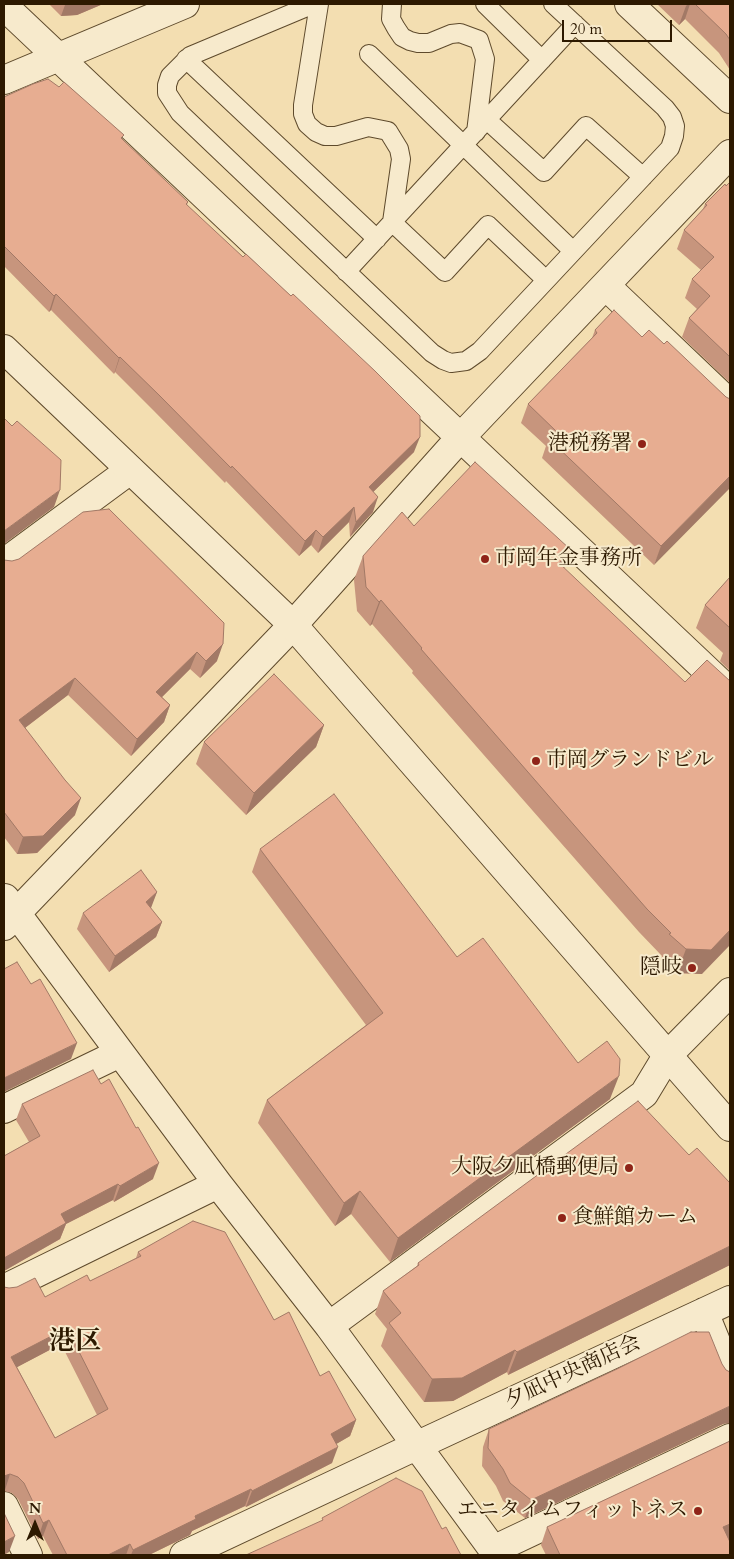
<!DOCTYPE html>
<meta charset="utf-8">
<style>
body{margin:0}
#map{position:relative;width:734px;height:1559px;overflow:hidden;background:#f3deb1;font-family:Cardo,serif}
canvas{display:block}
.frame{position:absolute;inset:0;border:5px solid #2d1900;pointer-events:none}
.north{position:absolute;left:10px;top:1499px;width:50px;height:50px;-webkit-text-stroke:4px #f7eacc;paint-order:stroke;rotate:0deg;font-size:14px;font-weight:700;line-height:20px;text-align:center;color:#2d1900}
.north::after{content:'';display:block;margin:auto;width:18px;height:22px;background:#2d1900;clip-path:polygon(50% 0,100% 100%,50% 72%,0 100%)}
.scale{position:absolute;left:562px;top:20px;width:110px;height:22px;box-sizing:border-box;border:2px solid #2d1900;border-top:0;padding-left:6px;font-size:15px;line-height:18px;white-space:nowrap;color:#2d1900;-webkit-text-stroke:4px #f7eacc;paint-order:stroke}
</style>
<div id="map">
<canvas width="734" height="1559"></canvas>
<div class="frame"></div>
<div class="north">N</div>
<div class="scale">20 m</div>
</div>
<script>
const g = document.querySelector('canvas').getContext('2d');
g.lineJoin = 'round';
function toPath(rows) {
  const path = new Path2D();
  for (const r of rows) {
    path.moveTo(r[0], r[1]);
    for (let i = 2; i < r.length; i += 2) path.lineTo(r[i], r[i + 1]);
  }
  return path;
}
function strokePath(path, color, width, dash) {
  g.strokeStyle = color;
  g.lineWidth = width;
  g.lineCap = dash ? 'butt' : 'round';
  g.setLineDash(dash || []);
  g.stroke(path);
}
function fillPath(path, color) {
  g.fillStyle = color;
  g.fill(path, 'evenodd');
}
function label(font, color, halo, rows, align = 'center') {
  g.font = font + ' Cardo,"Noto Serif JP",serif';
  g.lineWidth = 4;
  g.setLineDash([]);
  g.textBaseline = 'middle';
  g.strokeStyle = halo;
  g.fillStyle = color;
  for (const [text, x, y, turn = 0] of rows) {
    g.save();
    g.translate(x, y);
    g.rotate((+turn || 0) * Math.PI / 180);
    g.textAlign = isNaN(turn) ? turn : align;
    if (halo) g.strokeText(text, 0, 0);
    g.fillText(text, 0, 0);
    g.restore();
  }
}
const service = toPath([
 [314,4,190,56,170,76,167,85,167,93,180,113,432,353,443,360,451,363,466,361,480,351,670,148,674,136,675,126,672,117,665,108,553,4],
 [319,4,303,105,303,114,307,124,316,132,325,136,336,136,368,127,388,131,399,149,401,159,392,222,445,272,488,225,546,280],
 [392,4,391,19,396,28,402,37,410,41,418,43,429,43,451,34,460,33,479,40,485,59,476,132],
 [485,4,542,60],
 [369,54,573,251],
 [186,59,377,239],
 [487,120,544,172,586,126,643,177],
 [346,272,575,24]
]);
const minor = toPath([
 [629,4,730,99],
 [4,6,730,692],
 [4,80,185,4],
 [606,286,730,404],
 [4,563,130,470],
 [5,898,218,1184,329,1326,497,1555],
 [4,926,293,625,460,438,730,154],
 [4,1109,120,1053],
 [4,1289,218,1184],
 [704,1312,730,1376],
 [329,1326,644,1094,667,1056,730,992],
 [4,1506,28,1555],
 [493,1550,730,1438],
 [184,1555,416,1446,730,1300]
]);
const tertiary = toPath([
 [4,349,293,625,730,1127]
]);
strokePath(service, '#5e4a2c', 20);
strokePath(minor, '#5e4a2c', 30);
strokePath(tertiary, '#5e4a2c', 30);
strokePath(service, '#f7eacc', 18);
strokePath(minor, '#f7eacc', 28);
strokePath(tertiary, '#f7eacc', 28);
fillPath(toPath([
 [49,4,103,4,77,15,61,16],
 [657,4,730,4,730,70,719,53,685,19,679,25],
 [4,97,123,140,188,202,187,205,414,452,373,492,373,512,350,537,349,522,318,553,311,545,299,556,226,481,225,483,154,411,115,372,114,374,51,310,49,312,4,266],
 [730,182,730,383,682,337,689,318,697,309,685,298,692,279,701,270,677,249,684,230,703,209,705,204],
 [595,330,642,337,664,344,726,397,654,565,542,458,546,446,521,423,528,404,592,338],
 [363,556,564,568,702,974,677,973,661,958,662,956,639,932,412,673,413,671,372,624,370,626,357,611,354,580],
 [4,560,217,661,200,678,190,669,162,697,170,705,164,722,131,756,68,695,25,728,75,815,37,853,17,854,4,837],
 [730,577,730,671,720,661,723,653,696,628,705,605],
 [324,725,316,747,246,815,196,764,204,742],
 [260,849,457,957,578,1063,610,1099,390,1262,351,1214,335,1226,258,1123,267,1100,366,1025,252,872],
 [157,892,150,908,162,922,156,937,109,972,77,929,83,913],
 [22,1104,153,1179,114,1202,113,1200,66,1224,60,1239,4,1271,4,1156,29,1142,16,1120],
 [689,1155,730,1183,730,1265,508,1375,507,1372,453,1401,424,1402,381,1346,387,1329,375,1314,383,1291,417,1266,418,1263],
 [138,1252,274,1320,356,1420,350,1436,336,1444,332,1463,246,1507,245,1506,192,1531,190,1535,149,1555,53,1555,43,1536,38,1539,18,1499,12,1493,4,1491,4,1287,45,1297,90,1281,136,1258],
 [61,1344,97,1415,55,1438,17,1367],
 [723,1424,525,1518,503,1501,496,1486,482,1466,483,1447,489,1429],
 [730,1441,730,1539,729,1539,730,1555,546,1555,541,1545,547,1527]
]), '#c7957d');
fillPath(toPath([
 [81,4,103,4,77,15,61,16,65,5],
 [688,4,690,4,685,19,679,25,686,6],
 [56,294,51,310,49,312,54,296],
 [120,357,115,372,114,374,119,358],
 [420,437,414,452,363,502,369,487],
 [730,476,730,488,654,565,661,546],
 [60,490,54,507,4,544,4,531],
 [378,497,373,512,350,537,356,522],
 [354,507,349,522,318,553,323,537],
 [316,530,311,545,299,556,305,541],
 [571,550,562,574,559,563],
 [381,600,372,624,370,626,379,602],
 [223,644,217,661,200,678,206,661],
 [197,652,190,669,150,709,156,692],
 [75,678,68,695,13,737,19,720],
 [170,705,164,722,131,756,137,739],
 [324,725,316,747,246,815,254,793],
 [81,798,75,815,37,853,17,854,23,837],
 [157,892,151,908,140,918,146,902],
 [162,922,156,937,109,972,115,956],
 [730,930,730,945,702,974,677,973,686,949],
 [77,1043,71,1059,4,1092,4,1078],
 [619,1076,610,1099,390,1262,398,1238],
 [159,1163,153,1179,114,1202,120,1186],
 [118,1184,113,1200,66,1224,60,1239,4,1271,4,1258,61,1214],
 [360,1191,351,1214,335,1226,344,1203],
 [730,1246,730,1265,508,1375,517,1352],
 [67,1328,61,1344,6,1373,11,1357],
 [515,1350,507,1372,453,1401,424,1402,432,1379],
 [730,1406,730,1423,723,1424,525,1518,531,1500],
 [356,1420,350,1436,326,1450,331,1434],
 [338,1447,332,1463,246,1507,252,1491],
 [10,1474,5,1490,4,1491,4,1476],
 [251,1489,245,1506,192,1531,190,1535,149,1555,131,1555,133,1550,195,1516],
 [49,1520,43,1536,38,1539,43,1523],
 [730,1524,730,1539,717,1545,723,1527],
 [15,1536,9,1552,4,1555,4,1542],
 [130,1544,126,1555,108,1555]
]), '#a27966');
const building = toPath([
 [64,4,81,4,65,5,64,4],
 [695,4,730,4,730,40,726,34,695,4],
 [48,79,59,87,64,82,124,135,121,138,188,202,186,204,243,257,246,254,291,296,293,294,375,371,420,416,420,437,369,487,378,497,356,522,354,507,323,537,316,530,305,541,232,466,231,468,160,396,120,357,119,358,56,294,54,296,4,246,4,97,33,84,48,79],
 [730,182,730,357,689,318,710,296,692,279,714,257,684,230,707,205,705,204,725,184,726,186,730,182],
 [614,310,642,337,649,330,664,344,667,341,726,397,730,399,730,476,661,546,549,439,556,431,528,404,597,333,595,330,614,310],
 [4,418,12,426,17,421,61,460,60,490,4,531,4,418],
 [475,462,571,550,559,563,685,682,707,660,730,681,730,930,711,950,686,949,669,934,671,933,647,909,421,649,422,648,381,600,379,602,366,587,363,556,402,512,414,526,475,462],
 [109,509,224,623,223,644,206,661,197,652,156,692,170,705,137,739,75,678,19,720,65,780,81,798,43,836,23,837,4,812,4,560,12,561,19,559,83,512,109,509],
 [730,577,730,628,705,605,730,577],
 [274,674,324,725,254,793,204,742,274,674],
 [334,794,457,957,483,938,578,1063,607,1041,620,1059,619,1076,398,1238,360,1191,344,1203,267,1100,383,1013,260,849,334,794],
 [141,870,157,892,146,902,162,922,115,956,83,913,141,870],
 [17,962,31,984,40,979,77,1043,4,1078,4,968,4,969,17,962],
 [93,1070,101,1084,109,1079,136,1128,138,1127,159,1163,120,1186,118,1184,61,1214,66,1223,4,1258,4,1156,40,1136,22,1104,93,1070],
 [638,1101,689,1155,697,1148,730,1183,730,1246,517,1352,515,1350,462,1378,432,1379,389,1323,401,1313,383,1291,419,1265,418,1263,638,1101],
 [193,1221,225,1232,274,1320,289,1312,320,1376,329,1371,356,1420,331,1434,338,1447,252,1491,251,1489,195,1516,196,1519,133,1550,130,1544,108,1555,67,1555,49,1520,43,1523,24,1483,18,1477,10,1474,4,1476,4,1287,9,1288,17,1287,35,1278,45,1297,87,1275,90,1281,141,1256,138,1252,193,1221],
 [67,1328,108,1409,55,1438,11,1357,67,1328],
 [691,1332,709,1332,722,1364,726,1370,730,1372,730,1406,531,1500,510,1483,503,1469,488,1448,489,1429,617,1369,691,1332],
 [730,1441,730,1524,723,1527,730,1542,730,1555,560,1555,547,1527,730,1441],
 [396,1478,422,1491,442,1529,446,1527,461,1555,246,1555,323,1520,322,1518,396,1478],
 [4,1513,15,1536,4,1542,4,1513]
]);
fillPath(building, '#e7ad91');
strokePath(building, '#a27966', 1);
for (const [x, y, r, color] of [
 [642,444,5,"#8f2418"],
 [485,559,5,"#8f2418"],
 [536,761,5,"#8f2418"],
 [692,968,5,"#8f2418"],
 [629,1168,5,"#8f2418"],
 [562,1218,5,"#8f2418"],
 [698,1511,5,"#8f2418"]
]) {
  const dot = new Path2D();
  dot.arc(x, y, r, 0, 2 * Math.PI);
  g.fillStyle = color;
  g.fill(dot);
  strokePath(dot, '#f7eacc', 2);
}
label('21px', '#2d1900', '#f7eacc', [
 ["港税務署",632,444],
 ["市岡年金事務所",495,559,"left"],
 ["市岡グランドビル",546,761,"left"],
 ["隠岐",682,968],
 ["大阪夕凪橋郵便局",619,1168],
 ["食鮮館カーム",572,1218,"left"],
 ["エニタイムフィットネス",688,1511]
], 'right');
label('21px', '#2d1900', '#f7eacc', [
 ["夕凪中央商店会",573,1373,-25]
]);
label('bold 26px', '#2d1900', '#f7eacc', [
 ["港区",75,1343]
]);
</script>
